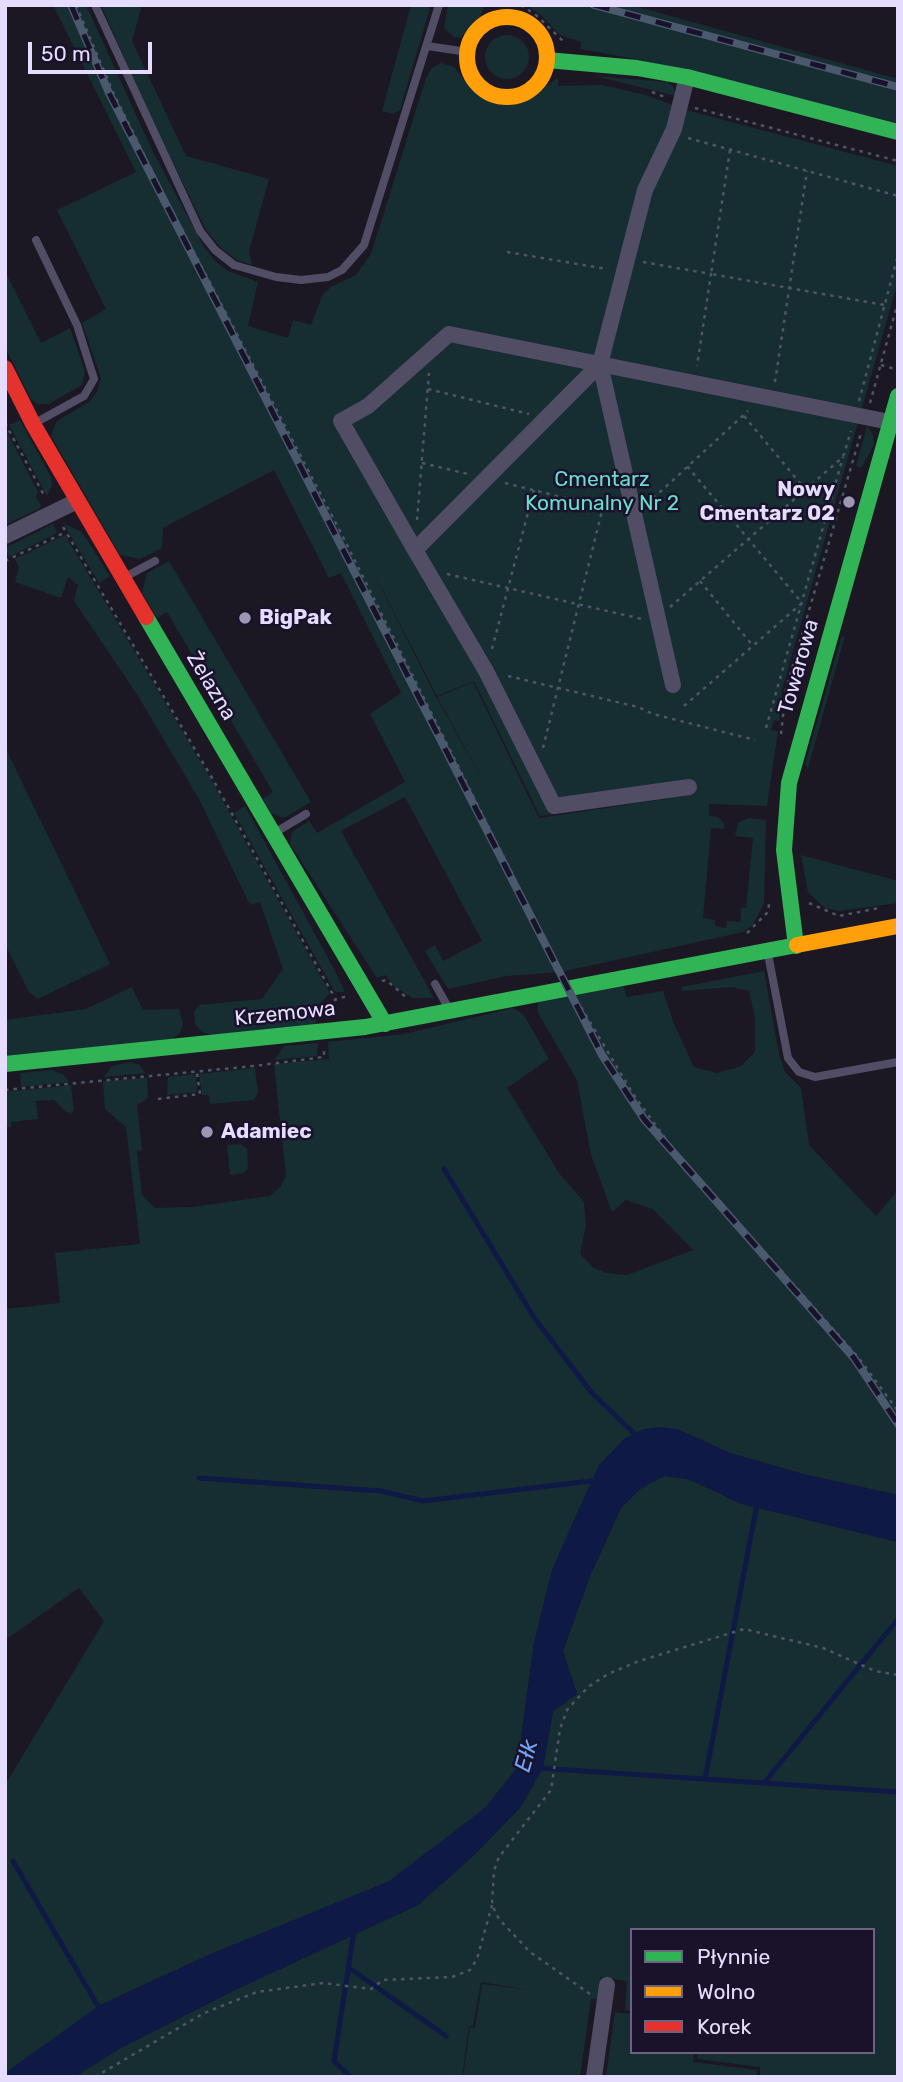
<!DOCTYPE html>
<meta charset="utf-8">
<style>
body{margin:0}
#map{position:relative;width:903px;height:2082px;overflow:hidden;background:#1b1824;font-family:Rubik,sans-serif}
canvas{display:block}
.frame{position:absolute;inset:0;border:7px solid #e5dcfe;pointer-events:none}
.legend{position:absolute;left:630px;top:1928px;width:245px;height:126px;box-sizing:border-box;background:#19122a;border:2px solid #6b637f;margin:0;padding:9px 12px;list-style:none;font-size:21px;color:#e5dcfe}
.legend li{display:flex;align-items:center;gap:14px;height:35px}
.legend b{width:35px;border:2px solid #6b637f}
.scale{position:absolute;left:28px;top:42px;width:124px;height:32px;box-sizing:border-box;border:4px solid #e5dcfe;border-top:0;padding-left:9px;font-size:21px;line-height:24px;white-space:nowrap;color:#e5dcfe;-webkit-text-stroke:5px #19122a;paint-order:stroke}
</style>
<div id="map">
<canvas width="903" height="2082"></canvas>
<div class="frame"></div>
<ul class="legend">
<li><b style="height:9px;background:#30b455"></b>Płynnie</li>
<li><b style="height:9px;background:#ff9f0a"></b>Wolno</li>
<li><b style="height:9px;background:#e5322d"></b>Korek</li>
</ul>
<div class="scale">50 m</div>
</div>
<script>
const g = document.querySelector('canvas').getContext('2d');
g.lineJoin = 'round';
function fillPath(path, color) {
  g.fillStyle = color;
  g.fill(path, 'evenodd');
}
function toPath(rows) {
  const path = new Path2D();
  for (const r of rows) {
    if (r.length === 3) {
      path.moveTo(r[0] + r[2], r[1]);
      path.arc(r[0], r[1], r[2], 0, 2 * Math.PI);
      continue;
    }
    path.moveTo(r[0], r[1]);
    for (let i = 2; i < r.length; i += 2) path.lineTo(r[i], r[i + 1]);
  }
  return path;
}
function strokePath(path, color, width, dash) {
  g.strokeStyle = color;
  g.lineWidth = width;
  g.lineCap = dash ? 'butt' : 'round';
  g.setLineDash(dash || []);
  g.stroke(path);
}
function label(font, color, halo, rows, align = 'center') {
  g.font = font + ' Rubik,sans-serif';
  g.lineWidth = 5;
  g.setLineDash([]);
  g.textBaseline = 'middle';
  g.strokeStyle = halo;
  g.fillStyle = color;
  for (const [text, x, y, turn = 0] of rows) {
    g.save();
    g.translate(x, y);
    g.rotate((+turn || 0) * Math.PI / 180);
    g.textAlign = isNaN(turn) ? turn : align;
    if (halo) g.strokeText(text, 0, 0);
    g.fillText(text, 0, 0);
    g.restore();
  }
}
fillPath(toPath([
 [53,5,86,5,152,150,204,247,215,261,228,271,258,282,248,326,288,338,293,320,311,325,323,294,331,287,356,275,371,254,426,78,432,68,441,63,454,67,473,90,495,102,516,102,527,98,558,78,558,86,602,85,646,95,686,110,898,166,898,281,782,690,779,721,774,720,771,730,778,731,767,806,709,804,709,816,718,817,724,823,724,829,711,828,703,918,715,920,715,926,726,928,727,921,740,922,741,908,746,908,753,838,735,836,738,823,748,818,766,820,764,903,753,925,743,932,561,972,507,976,448,989,425,951,435,945,443,961,482,941,405,797,341,831,434,998,413,998,396,988,385,975,377,978,290,844,292,832,309,821,317,833,405,782,370,714,401,693,341,573,329,578,274,470,163,528,162,548,140,559,120,555,51,436,57,421,89,402,97,392,101,378,82,323,106,309,57,210,136,172],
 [368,562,437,696,474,681,540,816,679,797,539,818,473,682,437,697,493,798,436,697],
 [101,5,142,5,132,41,186,156,269,179,249,251,252,265,237,260,220,247,206,230,152,120],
 [411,5,431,5,400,110,393,114,382,111],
 [448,5,484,5,480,18,460,38,454,37,444,28],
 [526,5,631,5,898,79,898,123,636,59,580,49,581,42,560,35,541,15],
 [507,57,22],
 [595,76,667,82,673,86,676,96],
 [5,271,41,343,70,328,85,371,82,385,49,404,37,404,31,399,5,347],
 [20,420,51,477,52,485,47,496,9,425],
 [867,426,873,435,874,445,861,468,856,466],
 [5,428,38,492,36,497,42,507,5,525],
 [63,523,82,532,110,576,99,583],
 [53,524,57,533,9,557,5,548],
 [65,535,209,776,330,993,316,1008,316,1025,212,1035,202,1032,195,1024,194,1012,199,1005,262,999,283,969,260,902,250,905,199,799,138,696,74,601,78,585,68,577,61,598,15,582,19,567,15,559],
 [169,561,311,802,284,818,271,813,263,799,273,792,167,612,157,618,142,593,147,573],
 [845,636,808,768,805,764,841,638],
 [5,747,110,964,38,999,29,992,5,944],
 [245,806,333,967,345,992,335,992,234,813],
 [801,855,898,881,898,903,839,911,825,908,808,892],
 [764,971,779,1054,785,1072,801,1088,809,1145,876,1216,898,1190,898,1495,803,1474,730,1453,677,1429,552,1570,534,1643,517,1768,485,1808,392,1882,213,1953,100,2005,5,2075,5,1785,104,1621,79,1588,5,1640,5,1309,60,1303,55,1253,140,1244,126,1127,105,1109,103,1081,147,1078,148,1098,137,1105,142,1150,137,1151,142,1195,155,1208,192,1207,270,1196,280,1187,286,1176,274,1064,329,1059,328,1042,404,1034,513,1008,524,1015,549,1059,507,1088,559,1173,584,1202,586,1225,580,1254,594,1268,606,1273,627,1275,693,1250,653,1209,626,1200,612,1212,591,1155,577,1080,538,1013,538,1002,623,985,627,997,663,991,674,1024,694,1067,717,1073,741,1066,755,1052,755,1018,749,991,733,987,682,991,681,987],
 [132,987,143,1010,179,1009,183,1024,180,1033,172,1039,5,1057,5,1020,86,1009],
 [318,1043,317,1056,274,1060,284,1046],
 [131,1062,140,1065,145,1073,104,1077,112,1066],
 [255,1068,258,1093,254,1100,210,1104,209,1095,202,1095,199,1074],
 [52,1070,64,1075,69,1082,21,1087,20,1073],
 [196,1074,197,1092,167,1095,168,1077],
 [71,1085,74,1110,71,1113,66,1112,54,1100,36,1101,38,1119,11,1122,11,1127,5,1127,5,1092],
 [240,1144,247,1149,248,1169,243,1173,230,1175,227,1145],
 [664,1476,688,1479,742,1504,898,1542,898,2077,760,2077,760,2067,697,2059,698,2052,873,2052,873,1930,632,1930,632,2011,625,2010,627,1981,601,1977,598,1999,591,1999,580,2077,463,2077,470,2027,475,2028,482,1984,529,1990,481,1982,473,2026,469,2026,462,2077,74,2077,121,2048,235,1990,418,1905,472,1857,520,1808,543,1768,553,1711,577,1694,563,1651,590,1576,621,1508,640,1489],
 [615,2012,632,2014,632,2052,694,2052,693,2062,757,2070,756,2077,606,2077]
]), '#162d32');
fillPath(toPath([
 [659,1427,677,1429,730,1453,803,1474,898,1495,898,1542,742,1504,688,1479,664,1476,640,1489,621,1508,590,1576,563,1651,577,1694,553,1711,543,1768,520,1808,472,1857,418,1905,235,1990,121,2048,74,2077,5,2077,9,2070,100,2005,213,1953,389,1881,485,1808,517,1768,534,1643,552,1570,581,1504,599,1465,624,1439,643,1429]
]), '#0e1a45');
strokePath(toPath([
 [444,1169,535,1319,592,1393,638,1437],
 [199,1478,381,1491,423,1501,599,1480],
 [538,1768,898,1792],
 [705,1779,757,1504],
 [764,1783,898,1619],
 [13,1861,102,2013],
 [348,1967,446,2036],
 [351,2077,334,2061,354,1931]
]), '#0e1a45', 5);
strokePath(toPath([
 [76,5,113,92,162,191,341,533,561,971],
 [521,5,537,16,563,41],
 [652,92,665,97],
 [695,108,898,161],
 [688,138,898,196],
 [730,150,711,274,884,305],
 [507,252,607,269],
 [643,262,711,274,697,366],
 [881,365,898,370],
 [775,382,807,171],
 [428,389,529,414],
 [859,401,898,255],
 [870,403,898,302],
 [744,416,805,489],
 [5,423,45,497],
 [422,463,468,474],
 [505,483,617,511],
 [647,504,748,411],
 [417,520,429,373],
 [63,527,212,778,336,1000],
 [5,561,66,532],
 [447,574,642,619],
 [700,581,753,646],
 [670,607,843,457,851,431],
 [492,649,534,490],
 [508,676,638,707,653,714,755,740],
 [684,706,802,603,687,466],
 [766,728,843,457],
 [781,734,786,689,861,433],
 [543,748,603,507],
 [809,903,839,916,879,908],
 [747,933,768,912,769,904],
 [382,981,386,980,407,998],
 [581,1007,633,1094,673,1149,858,1357,898,1411],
 [321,1011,329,1002,347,996],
 [5,1090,254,1066,324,1057,324,1049],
 [158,1099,200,1094,197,1073],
 [590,1994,530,1952,499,1919,492,1905,494,1871,499,1857,551,1790,560,1729,567,1710,588,1687,608,1674,639,1661,744,1629,823,1648,875,1671,898,1675],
 [95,2077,204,2013,257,1992,323,1983,371,1989,383,1980,452,1977,470,1970,477,1959,492,1905]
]), '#4d5665', 2.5, [3.5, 5]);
strokePath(toPath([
 [95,5,200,231,215,250,234,265,276,277,301,280,328,277,342,270,364,245,439,5],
 [427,46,468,52],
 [35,423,84,396,94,379,77,325,36,240],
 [123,578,155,561],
 [276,832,306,814],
 [768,954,788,1058,799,1072,815,1077,898,1062],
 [435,984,449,1009]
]), '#514d65', 8);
strokePath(toPath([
 [600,364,415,550,341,421,368,406,449,334,890,422],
 [5,536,77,501],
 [415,550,486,671,554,806,689,787],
 [673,685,600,364,645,190,674,129,687,77],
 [594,2077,607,1985]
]), '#514d65', 16);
strokePath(toPath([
 [547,60,637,68,687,77,898,132],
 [146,617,385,1024],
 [796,946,784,850,789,783,898,396],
 [5,1064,365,1027,797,945]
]), '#30b455', 16);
strokePath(toPath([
 [507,57,40],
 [797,945,898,926]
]), '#ff9f0a', 16);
strokePath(toPath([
 [5,368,33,424,146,617]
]), '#e5322d', 16);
const rail = toPath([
 [71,5,109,93,602,1055,644,1119,854,1358,898,1424],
 [594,5,898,87]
]);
strokePath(rail, '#4b596e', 8);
strokePath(rail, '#19122a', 5, [16]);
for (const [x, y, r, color] of [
 [849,502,7,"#9e97b2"],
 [245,618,7,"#9e97b2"],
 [207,1132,7,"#9e97b2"]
]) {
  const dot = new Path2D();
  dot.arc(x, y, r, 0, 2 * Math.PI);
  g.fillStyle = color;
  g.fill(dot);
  strokePath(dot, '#19122a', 2.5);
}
label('21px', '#69ddd1', '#19122a', [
 ["Cmentarz",602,480],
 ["Komunalny Nr 2",602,504]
]);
label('bold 21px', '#e5dcfe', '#19122a', [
 ["Nowy",835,490,"right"],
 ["Cmentarz 02",835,514,"right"],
 ["BigPak",259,618],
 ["Adamiec",221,1132]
], 'left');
label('21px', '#e5dcfe', '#19122a', [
 ["Towarowa",799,667,-74],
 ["Żelazna",211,686,59],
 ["Krzemowa",285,1014,-6]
]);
label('italic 23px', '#6ea5fa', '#19122a', [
 ["Ełk",527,1756,-74]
]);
</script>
